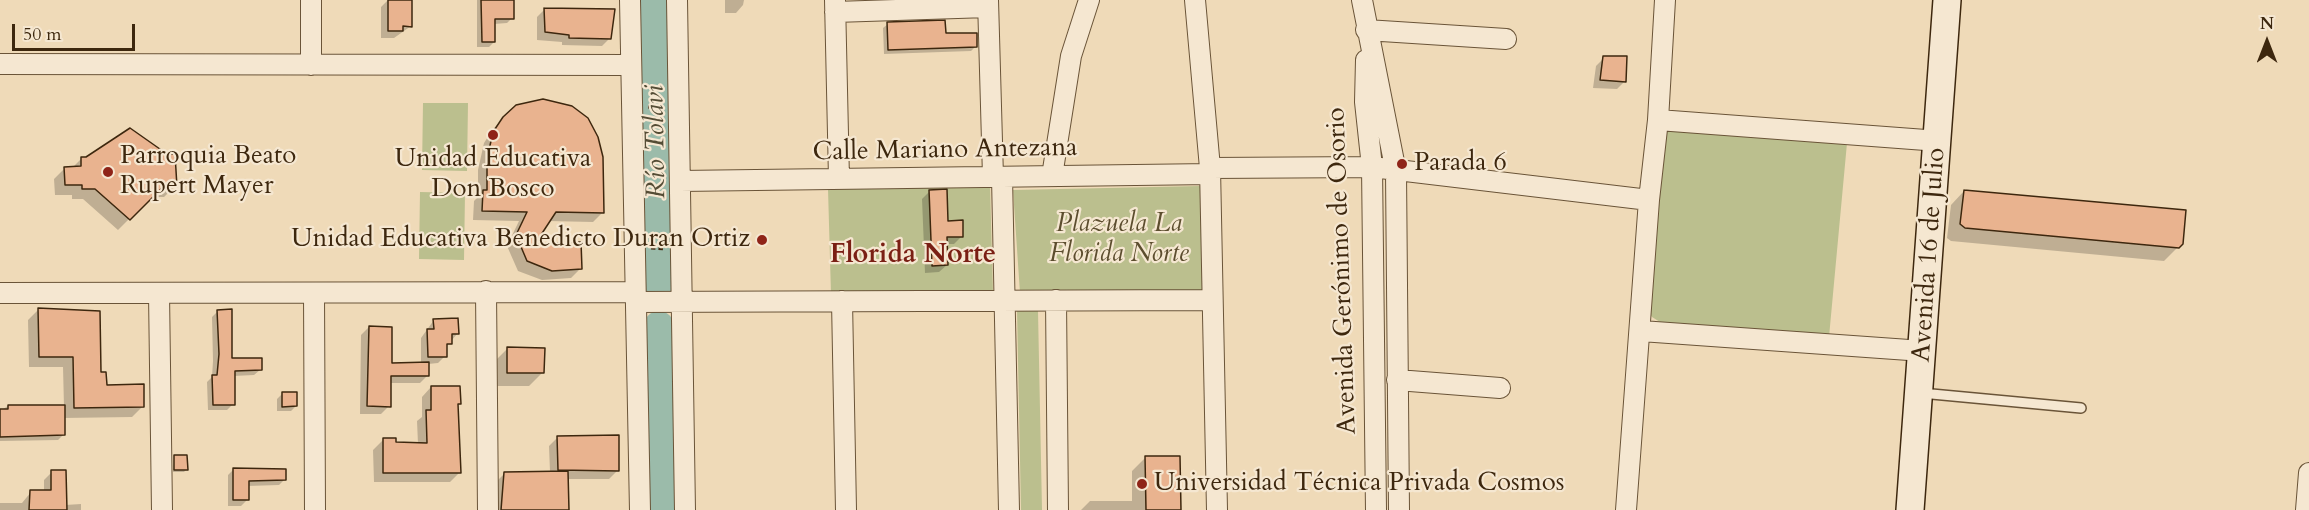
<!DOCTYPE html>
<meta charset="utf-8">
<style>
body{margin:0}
#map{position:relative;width:2309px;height:510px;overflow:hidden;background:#efdab8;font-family:Cardo,serif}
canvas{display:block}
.north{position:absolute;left:2237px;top:12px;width:60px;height:60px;-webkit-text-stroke:4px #f5e7d1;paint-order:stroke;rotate:0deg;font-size:16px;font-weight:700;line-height:24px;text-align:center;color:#3d270e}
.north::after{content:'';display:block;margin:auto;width:21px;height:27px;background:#3d270e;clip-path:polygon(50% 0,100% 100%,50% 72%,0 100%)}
.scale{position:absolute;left:12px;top:24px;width:123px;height:27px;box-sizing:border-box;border:3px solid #3d270e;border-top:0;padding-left:8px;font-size:18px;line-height:21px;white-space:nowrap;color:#3d270e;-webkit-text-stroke:4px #f5e7d1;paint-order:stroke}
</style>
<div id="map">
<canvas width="2309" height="510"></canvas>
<div class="north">N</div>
<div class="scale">50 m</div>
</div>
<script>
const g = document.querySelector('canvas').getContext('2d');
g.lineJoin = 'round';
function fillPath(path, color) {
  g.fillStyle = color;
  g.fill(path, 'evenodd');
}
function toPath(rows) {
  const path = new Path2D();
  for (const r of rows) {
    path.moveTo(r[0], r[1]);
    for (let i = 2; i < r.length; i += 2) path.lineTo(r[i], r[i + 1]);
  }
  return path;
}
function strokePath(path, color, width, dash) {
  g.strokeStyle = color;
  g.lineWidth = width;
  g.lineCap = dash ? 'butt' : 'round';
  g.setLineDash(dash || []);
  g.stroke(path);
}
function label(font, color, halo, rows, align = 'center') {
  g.font = font + ' Cardo,serif';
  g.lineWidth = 4.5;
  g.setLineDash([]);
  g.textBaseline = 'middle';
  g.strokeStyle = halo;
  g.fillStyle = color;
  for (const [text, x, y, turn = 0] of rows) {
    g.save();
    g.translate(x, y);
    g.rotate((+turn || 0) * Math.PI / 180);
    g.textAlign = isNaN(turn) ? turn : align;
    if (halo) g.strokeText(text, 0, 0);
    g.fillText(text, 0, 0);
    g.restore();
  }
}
fillPath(toPath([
 [423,103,468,103,467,171,422,170],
 [1675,129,1847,143,1829,337,1660,322,1652,317,1648,311,1664,136,1667,131],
 [990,185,993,293,831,294,828,189],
 [1200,186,1203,292,1020,293,1013,190],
 [420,192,465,193,464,260,419,259],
 [1032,305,1038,311,1042,510,1021,510,1017,310]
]), '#bbbf8e');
fillPath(toPath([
 [388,0,411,26,394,38,381,38,381,7],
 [477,0,512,0,512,18,507,23,494,24,494,42,489,47,477,47],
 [725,0,744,0,743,5,736,13,725,13],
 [545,9,614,10,610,38,602,46,562,45,562,42,537,40,537,17],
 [888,24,945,35,976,46,971,51,884,54,883,28],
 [1604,58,1624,82,1617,89,1593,88,1596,66],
 [517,106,603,212,593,222,548,221,533,245,581,268,571,278,542,280,518,271,507,246,519,221,473,220,474,201,478,197,478,170,484,143,493,129],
 [82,158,175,186,164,197,151,197,118,230,83,199,72,199,72,195,55,195,54,179,65,168,72,168],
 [930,191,946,223,962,236,954,244,946,244,947,265,939,272,925,273,922,199],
 [1964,191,2182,243,2164,261,1951,241,1947,238,1951,205],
 [39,309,99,374,105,386,143,406,132,417,63,418,63,435,58,440,0,441,0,411,8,406,64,407,63,367,29,367,28,320],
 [218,311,231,360,260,370,254,375,233,376,233,404,227,410,208,410,207,382,212,377,213,361,212,317],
 [434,320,457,334,445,348,445,356,438,363,428,364,428,375,420,383,389,383,389,406,381,414,360,414,361,335,369,327,391,364,421,364,421,338],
 [507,349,543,372,529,386,494,386,494,362],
 [431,387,459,403,457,405,460,472,450,482,374,482,373,450,383,440,395,444,418,444,417,421,422,417,422,397],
 [282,394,296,406,291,411,277,411,277,399],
 [558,437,618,470,609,479,567,479,567,510,495,510,498,480,505,473,550,472,549,446],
 [174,457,186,470,184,472,173,472],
 [1145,458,1180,510,1081,510,1090,501,1132,501,1132,471],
 [234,469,285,479,279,485,247,486,247,500,241,506,228,506,228,475],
 [52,472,65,505,81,504,81,510,0,510,0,503,22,503,31,492,44,492,44,480]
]), '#0003');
strokePath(toPath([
 [655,0,659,285],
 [659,326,662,510]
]), '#9bbbaa', 30);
const building = toPath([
 [388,0,412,0,412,27,403,26,403,31,388,31,388,0],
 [481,0,514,0,514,19,495,19,495,42,482,42,481,0],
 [544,8,615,9,611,39,569,38,569,35,545,32,544,8],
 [945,20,946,33,977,33,977,47,888,50,887,22,945,20],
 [1603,56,1627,56,1626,82,1600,80,1603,56],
 [543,99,572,106,588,118,598,137,603,157,604,213,556,212,535,244,581,242,582,269,552,271,527,261,516,235,527,212,482,211,483,190,487,190,487,159,493,132,503,117,516,105,543,99],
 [130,128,167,154,175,154,177,187,163,187,130,220,95,189,82,189,82,185,65,185,64,167,81,166,81,157,86,157,130,128],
 [947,189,948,221,963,220,963,237,947,237,948,265,932,266,929,190,947,189],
 [1964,190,2186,210,2183,244,2179,248,1965,228,1960,224,1964,190],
 [38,308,100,311,101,372,106,372,107,385,144,384,144,407,74,408,73,357,39,357,38,308],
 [232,309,232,358,262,358,262,370,235,371,235,405,213,405,212,375,217,375,219,354,217,310,232,309],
 [458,318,459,334,452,334,452,344,447,344,447,357,428,357,427,329,434,329,433,319,458,318],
 [369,326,392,327,392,363,429,362,429,376,391,376,391,407,367,406,369,326],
 [507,347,545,348,544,373,507,373,507,347],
 [431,386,460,386,461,404,458,404,461,473,383,473,383,438,396,438,396,442,427,443,426,410,431,410,431,386],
 [282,392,297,392,297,406,282,407,282,392],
 [8,405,65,405,65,435,0,437,0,409,8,409,8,405],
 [619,435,619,471,558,470,557,436,619,435],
 [174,455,187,455,188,470,174,470,174,455],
 [1145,456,1180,456,1181,510,1146,510,1145,456],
 [233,468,286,469,286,480,249,481,249,500,233,500,233,468],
 [51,470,66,470,67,510,29,510,30,490,51,490,51,470],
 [568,471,569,510,501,510,504,472,568,471]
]);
fillPath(building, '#e9b38f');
strokePath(building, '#3d270e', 1.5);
const lane = toPath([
 [1921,393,2081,408]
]);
const street = toPath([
 [630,0,640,510],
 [677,0,685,510],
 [835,0,839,179],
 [988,0,993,177],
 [1195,0,1210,168,1217,510],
 [1362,0,1396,172,1399,510],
 [835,12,988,7],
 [1366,30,1506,39],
 [1366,60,1365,102,1372,167,1376,510],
 [0,64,631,65],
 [311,65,311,0],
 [1658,120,1939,141],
 [1210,168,1372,167,1649,200],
 [1052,176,1071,56,1089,0],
 [1002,177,1009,510],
 [680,181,1211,174],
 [486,291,488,510],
 [0,293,635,292],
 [159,293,162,510],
 [314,293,315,510],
 [1056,300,1058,510],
 [842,301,846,510],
 [636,302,1212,300],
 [1641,331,1923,351],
 [1397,380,1500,388],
 [1626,510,1649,200,1658,120,1665,0],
 [2306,510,2309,473]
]);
const secondary = toPath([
 [1910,510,1947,0]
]);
strokePath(lane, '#6a5438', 12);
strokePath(street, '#6a5438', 22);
strokePath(secondary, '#3d270e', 30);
strokePath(toPath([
 [648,107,663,107],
 [651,248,665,249]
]), '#3d270e', 3, [4.5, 3]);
strokePath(lane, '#f5e7d1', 9);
strokePath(street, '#f5e7d1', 20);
strokePath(secondary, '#f5e7d1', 27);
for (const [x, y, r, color] of [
 [493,135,6,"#8f2418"],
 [1402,164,6,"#8f2418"],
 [108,172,6,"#8f2418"],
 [762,240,6,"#8f2418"],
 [1142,484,6,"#8f2418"]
]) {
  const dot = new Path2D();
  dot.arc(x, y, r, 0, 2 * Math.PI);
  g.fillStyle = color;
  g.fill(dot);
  strokePath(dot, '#f5e7d1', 2);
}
label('26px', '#3d270e', '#f5e7d1', [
 ["Calle Mariano Antezana",945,151,-1],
 ["Avenida 16 de Julio",1930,255,-86],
 ["Avenida Gerónimo de Osorio",1343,271,-92]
]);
label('26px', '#3d270e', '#f5e7d1', [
 ["Parroquia Beato",120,157],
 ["Rupert Mayer",120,187],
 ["Unidad Educativa",493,160,"center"],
 ["Don Bosco",493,190,"center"],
 ["Parada 6",1414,164],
 ["Unidad Educativa Benedicto Duran Ortiz",750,240,"right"],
 ["Universidad Técnica Privada Cosmos",1154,484]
], 'left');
label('italic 26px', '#5c4d2e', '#f5e7d1', [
 ["Plazuela La",1119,225],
 ["Florida Norte",1119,255]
]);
label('italic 27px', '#544c35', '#f5e7d1', [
 ["Río Tolavi",657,142,-91]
]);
label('bold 27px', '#7a1f14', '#f5e7d1', [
 ["Florida Norte",913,256]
]);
</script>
